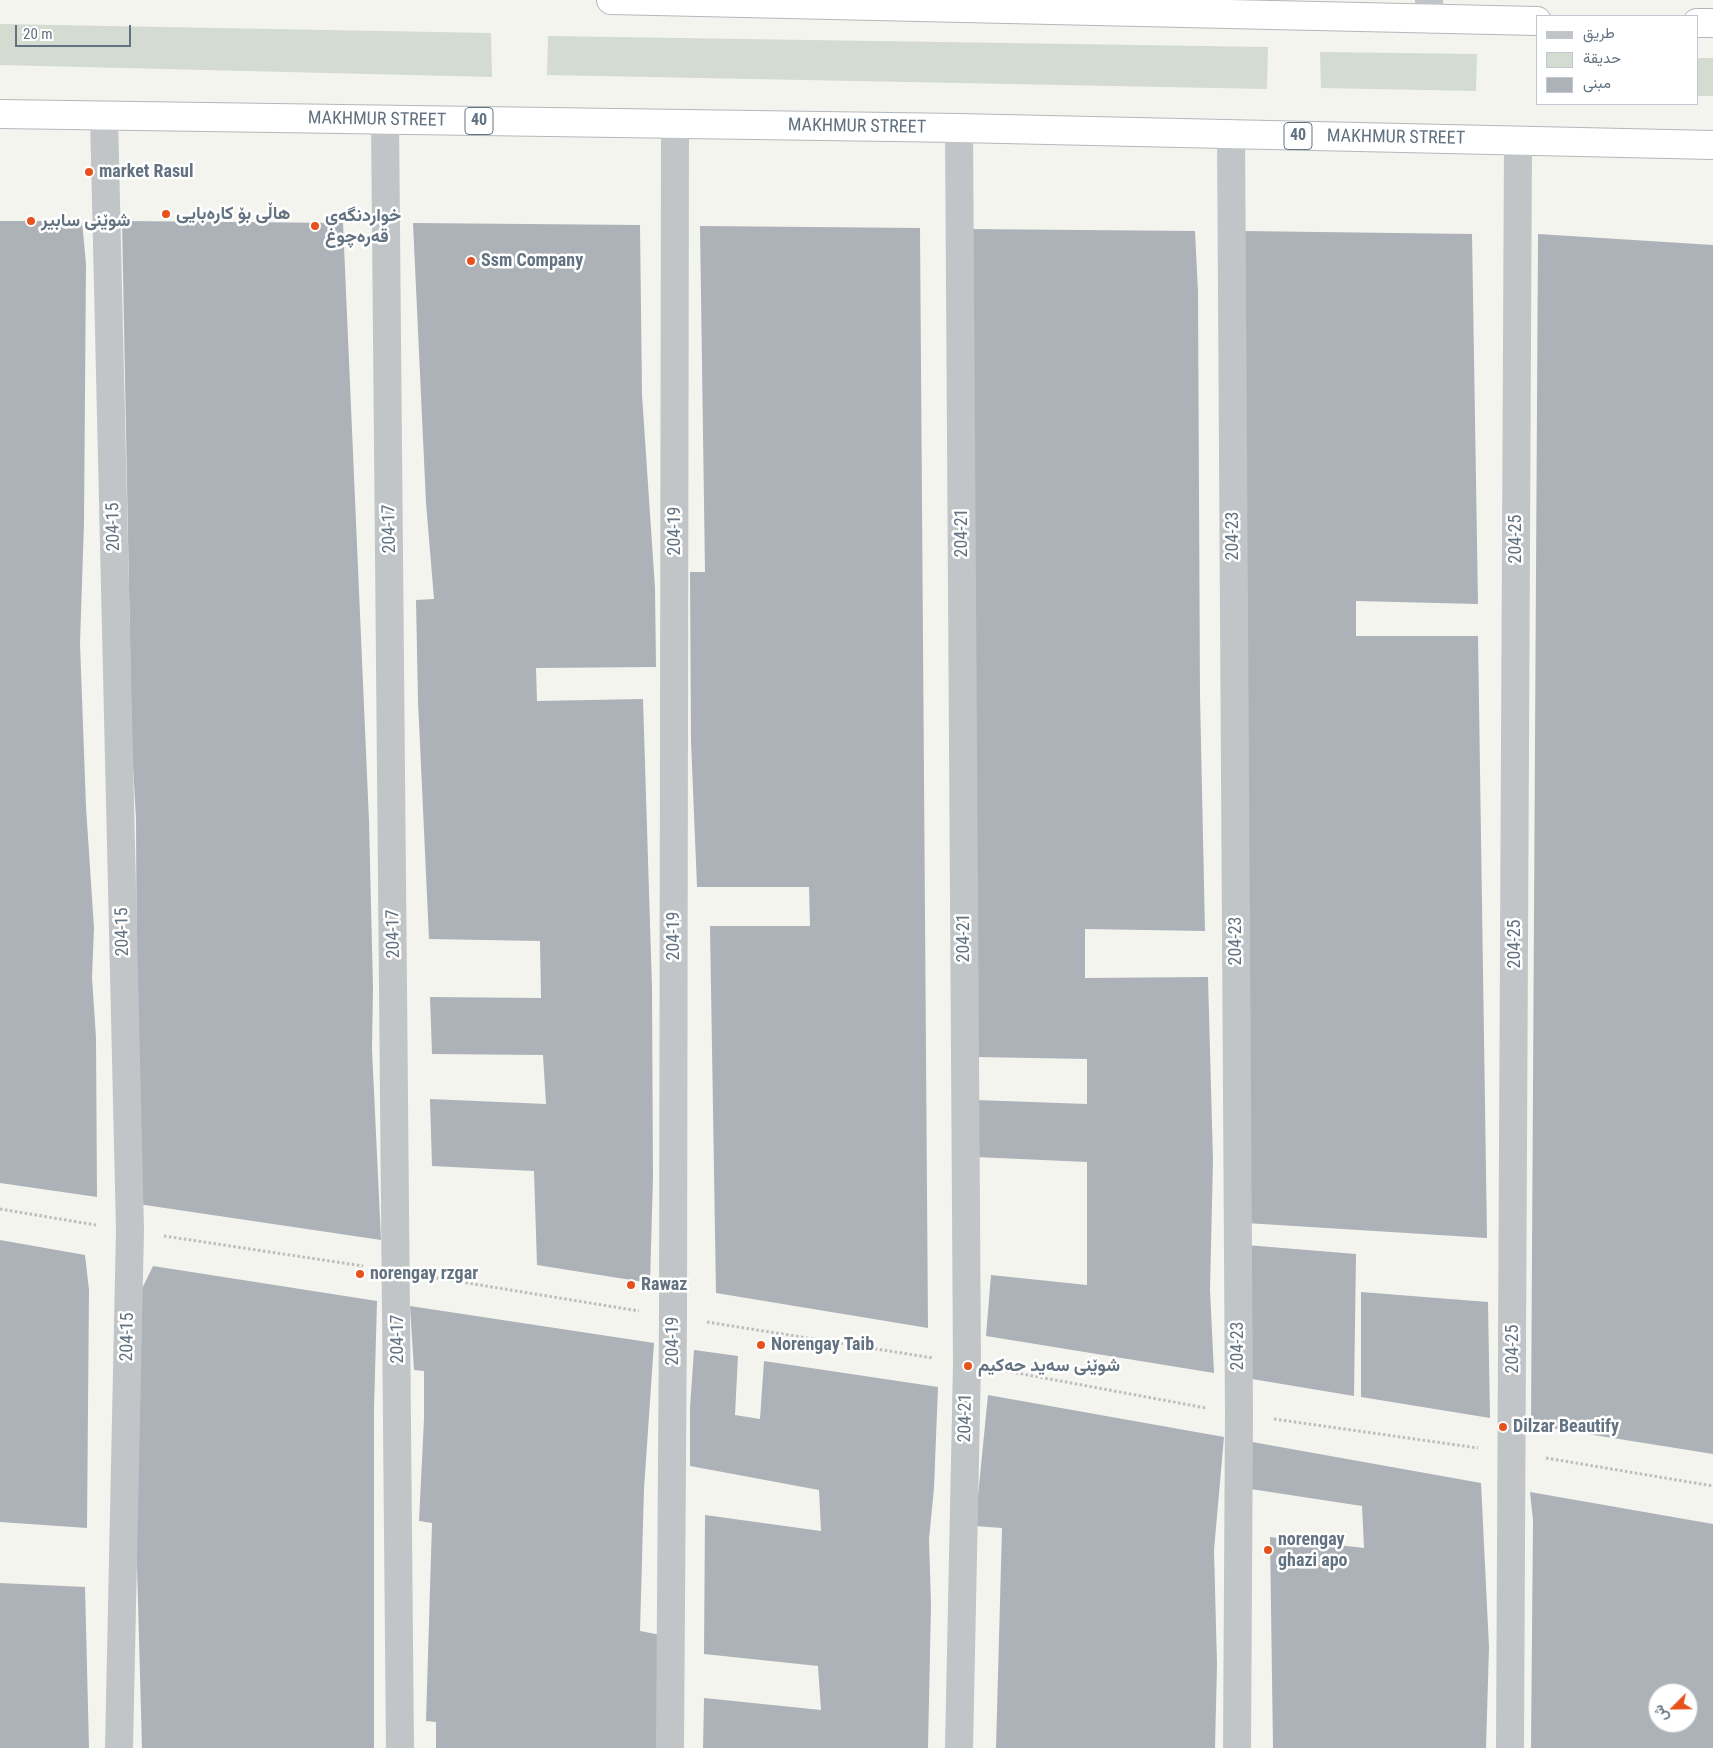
<!DOCTYPE html>
<meta charset="utf-8">
<style>
body{margin:0}
#map{position:relative;width:1713px;height:1748px;overflow:hidden;background:#f4f4ef;font-family:"Roboto Condensed",Vazirmatn,sans-serif}
canvas{display:block}
.legend{position:absolute;left:1536px;top:15px;width:162px;height:90px;box-sizing:border-box;background:#fff;border:1px solid #c0c7cd;margin:0;padding:6px 9px;list-style:none;font-size:15px;color:#627281}
.legend li{display:flex;align-items:center;gap:10px;height:25px}
.legend b{width:25px;border:1px solid #c0c7cd}
.north{position:absolute;left:1648px;top:1683px;width:50px;height:50px;box-sizing:border-box;background:#fff;border:1px solid #c0c7cd;border-radius:50%;rotate:247deg;font-size:14px;font-weight:700;line-height:20px;text-align:center;color:#627281}
.north::after{content:'';display:block;margin:auto;width:18px;height:22px;background:#e7511c;clip-path:polygon(50% 0,100% 100%,50% 72%,0 100%)}
.scale{position:absolute;left:15px;top:25px;width:116px;height:22px;box-sizing:border-box;border:2px solid #627281;border-top:0;padding-left:6px;font-size:15px;line-height:18px;white-space:nowrap;color:#627281;-webkit-text-stroke:4px #fff;paint-order:stroke}
</style>
<div id="map">
<canvas width="1713" height="1748"></canvas>
<ul class="legend">
<li><b style="height:6px;background:#c1c5c8"></b>طريق</li>
<li><b style="height:14px;background:#d4dbd0"></b>حديقة</li>
<li><b style="height:14px;background:#acb2b8"></b>مبنى</li>
</ul>
<div class="north">ش</div>
<div class="scale">20 m</div>
</div>
<script>
const g = document.querySelector('canvas').getContext('2d');
g.lineJoin = 'round';
function fillPath(path, color) {
  g.fillStyle = color;
  g.fill(path, 'evenodd');
}
function toPath(rows) {
  const path = new Path2D();
  for (const r of rows) {
    path.moveTo(r[0], r[1]);
    for (let i = 2; i < r.length; i += 2) path.lineTo(r[i], r[i + 1]);
  }
  return path;
}
function strokePath(path, color, width, dash) {
  g.strokeStyle = color;
  g.lineWidth = width;
  g.lineCap = dash ? 'butt' : 'round';
  g.setLineDash(dash || []);
  g.stroke(path);
}
function label(font, color, halo, rows, align = 'center') {
  g.font = font + ' "Roboto Condensed",Vazirmatn,sans-serif';
  g.lineWidth = 5;
  g.setLineDash([]);
  g.textBaseline = 'middle';
  g.strokeStyle = halo;
  g.fillStyle = color;
  for (const [text, x, y, turn = 0] of rows) {
    g.save();
    g.translate(x, y);
    g.rotate((+turn || 0) * Math.PI / 180);
    g.textAlign = isNaN(turn) ? turn : align;
    if (halo) g.strokeText(text, 0, 0);
    g.fillText(text, 0, 0);
    g.restore();
  }
}
fillPath(toPath([
 [0,24,491,33,492,77,0,65],
 [548,36,1268,47,1267,89,547,75],
 [1320,52,1477,54,1476,91,1321,88],
 [1697,58,1713,58,1713,96,1697,96]
]), '#d4dbd0');
fillPath(toPath([
 [0,221,82,221,86,264,84,523,80,643,86,807,94,928,92,977,96,1038,97,1197,0,1183],
 [122,221,343,223,369,821,373,988,372,1049,381,1240,138,1204,136,819,132,749],
 [413,223,640,225,642,395,655,588,656,667,536,668,537,701,643,699,652,988,653,1177,650,1283,537,1265,534,1171,432,1166,430,1099,546,1104,543,1055,432,1054,430,997,541,998,540,941,429,939,418,701,416,600,434,599,426,503],
 [700,226,920,228,928,1328,716,1293,710,926,810,926,809,887,697,887,691,741,690,572,705,572],
 [967,229,1195,231,1198,292,1200,696,1205,931,1085,929,1085,978,1208,977,1213,1161,1210,1290,1214,1373,986,1336,991,1275,1087,1285,1087,1162,976,1157,976,1100,1087,1104,1087,1059,976,1057],
 [1242,231,1472,234,1478,604,1356,601,1356,636,1478,636,1487,1238,1246,1223],
 [1538,234,1713,245,1713,1454,1531,1425],
 [0,1240,85,1255,89,1290,87,1528,0,1522],
 [1246,1245,1356,1254,1354,1396,1246,1378],
 [153,1266,377,1301,374,1409,374,1748,142,1748,137,1566,136,1301],
 [1361,1292,1488,1302,1490,1418,1361,1397],
 [410,1306,654,1343,644,1489,640,1631,661,1635,658,1748,436,1748,436,1722,426,1721,432,1523,419,1521,424,1419,424,1371,414,1370],
 [694,1350,738,1356,735,1415,760,1419,764,1361,938,1387,934,1488,929,1539,931,1605,928,1748,703,1748,704,1698,821,1710,818,1666,704,1654,705,1515,821,1531,819,1490,690,1466,690,1407],
 [988,1395,1224,1437,1214,1550,1217,1664,1215,1748,996,1748,1002,1528,975,1526],
 [1241,1440,1481,1483,1489,1647,1486,1748,1273,1748,1270,1537,1364,1548,1362,1506,1244,1488],
 [1530,1492,1713,1524,1713,1748,1531,1748,1533,1520],
 [1658,1693,1688,1693,1688,1723,1658,1723],
 [0,1583,85,1587,89,1748,0,1748]
]), '#acb2b8');
const trunk = toPath([
 [611,0,1537,21],
 [1697,23,1713,23],
 [0,114,959,128,1713,145]
]);
strokePath(trunk, '#b4b7ba', 30);
strokePath(toPath([
 [0,1209,96,1225],
 [164,1236,363,1266],
 [431,1277,639,1311],
 [707,1322,933,1358],
 [1001,1370,1206,1408],
 [1274,1419,1478,1448],
 [1546,1458,1713,1486]
]), '#bbbdbf', 3, [2.5, 2.5]);
strokePath(toPath([
 [104,116,130,1230,119,1748],
 [385,120,400,1748],
 [959,128,967,1364,959,1748],
 [1231,134,1239,1414,1237,1748],
 [670,1748,673,1316,675,124],
 [1510,1748,1518,141]
]), '#c1c5c8', 28);
strokePath(toPath([
 [1429,0,1430,19]
]), '#c1c5c8', 28);
strokePath(trunk, '#fff', 28);
for (const [x, y, r, color] of [
 [89,172,5,"#e7511c"],
 [166,214,5,"#e7511c"],
 [31,221,5,"#e7511c"],
 [315,226,5,"#e7511c"],
 [471,261,5,"#e7511c"],
 [360,1274,5,"#e7511c"],
 [631,1285,5,"#e7511c"],
 [761,1345,5,"#e7511c"],
 [968,1366,5,"#e7511c"],
 [1503,1427,5,"#e7511c"],
 [1268,1550,5,"#e7511c"]
]) {
  const dot = new Path2D();
  dot.arc(x, y, r, 0, 2 * Math.PI);
  g.fillStyle = color;
  g.fill(dot);
  strokePath(dot, '#fff', 2);
}
for (const [x, y, w] of [
 [479,121,28],
 [1298,136,28]
]) {
  const box = new Path2D();
  box.roundRect(x - w / 2, y - 13.5, w, 27, 4);
  g.fillStyle = '#fff';
  g.fill(box);
  strokePath(box, '#627281', 1);
}
label('bold 16px', '#627281', null, [
 ["40",479,121],
 ["40",1298,136]
]);
label('18px', '#627281', '#fff', [
 ["MAKHMUR STREET",377,120,1],
 ["MAKHMUR STREET",857,127,1],
 ["MAKHMUR STREET",1396,138,1],
 ["204-15",114,527,-91],
 ["204-17",390,529,-91],
 ["204-19",675,531,-90],
 ["204-21",962,533,-90],
 ["204-23",1233,536,-90],
 ["204-25",1516,539,-90],
 ["204-15",123,932,-91],
 ["204-17",394,934,-91],
 ["204-19",674,936,-90],
 ["204-21",964,938,-90],
 ["204-23",1236,941,-90],
 ["204-25",1515,944,-90],
 ["204-15",128,1337,-89],
 ["204-17",398,1339,-90],
 ["204-19",673,1341,-90],
 ["204-23",1238,1346,-90],
 ["204-25",1513,1349,-90],
 ["204-21",966,1418,-89]
]);
label('bold 18px', '#627281', '#fff', [
 ["market Rasul",99,172],
 ["هاڵی بۆ کارەبایی",176,214],
 ["خواردنگەی",325,216],
 ["قەرەچوغ",325,237],
 ["شوێنی سابیر",41,221],
 ["Ssm Company",481,261],
 ["norengay rzgar",370,1274],
 ["Rawaz",641,1285],
 ["Norengay Taib",771,1345],
 ["شوێنی سەید حەکیم",978,1366],
 ["Dilzar Beautify",1513,1427],
 ["norengay",1278,1540],
 ["ghazi apo",1278,1561]
], 'left');
</script>
